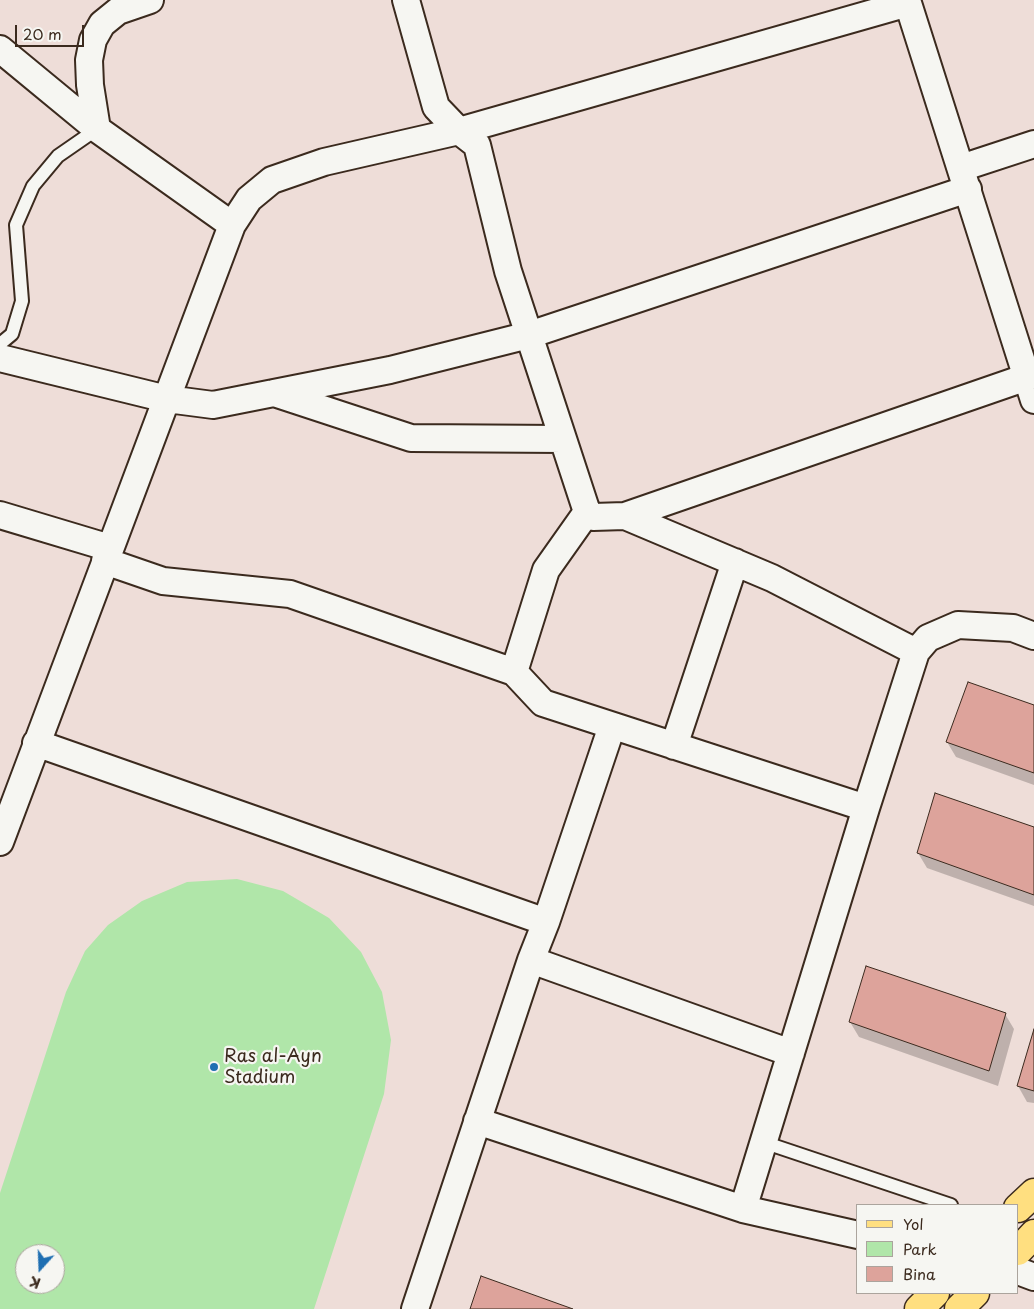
<!DOCTYPE html>
<style>
body{margin:0}
#map{position:relative;width:1034px;height:1309px;overflow:hidden;background:#eeddd8;font-family:"Playpen Sans",sans-serif}
canvas{display:block}
.legend{position:absolute;left:856px;top:1204px;width:162px;height:90px;box-sizing:border-box;background:#f6f6f2;border:1px solid #aba49d;margin:0;padding:6px 9px;list-style:none;font-size:15px;color:#3b2a1e}
.legend li{display:flex;align-items:center;gap:10px;height:25px}
.legend b{width:25px;border:1px solid #aba49d}
.north{position:absolute;left:15px;top:1244px;width:50px;height:50px;box-sizing:border-box;background:#f6f6f2;border:1px solid #aba49d;border-radius:50%;rotate:200deg;font-size:14px;font-weight:700;line-height:20px;text-align:center;color:#3b2a1e}
.north::after{content:'';display:block;margin:auto;width:18px;height:22px;background:#1f6fb2;clip-path:polygon(50% 0,100% 100%,50% 72%,0 100%)}
.scale{position:absolute;left:15px;top:25px;width:69px;height:22px;box-sizing:border-box;border:2px solid #3b2a1e;border-top:0;padding-left:6px;font-size:15px;line-height:18px;white-space:nowrap;color:#3b2a1e;-webkit-text-stroke:4px #f6f6f2;paint-order:stroke}
</style>
<div id="map">
<canvas width="1034" height="1309"></canvas>
<ul class="legend">
<li><b style="height:6px;background:#ffdf80"></b>Yol</li>
<li><b style="height:14px;background:#b0e6a9"></b>Park</li>
<li><b style="height:14px;background:#dda39b"></b>Bina</li>
</ul>
<div class="north">K</div>
<div class="scale">20 m</div>
</div>
<script>
const g = document.querySelector('canvas').getContext('2d');
g.lineJoin = 'round';
function fillPath(path, color) {
  g.fillStyle = color;
  g.fill(path, 'evenodd');
}
function toPath(rows) {
  const path = new Path2D();
  for (const r of rows) {
    path.moveTo(r[0], r[1]);
    for (let i = 2; i < r.length; i += 2) path.lineTo(r[i], r[i + 1]);
  }
  return path;
}
function strokePath(path, color, width, dash) {
  g.strokeStyle = color;
  g.lineWidth = width;
  g.lineCap = dash ? 'butt' : 'round';
  g.setLineDash(dash || []);
  g.stroke(path);
}
function label(font, color, halo, rows, align = 'center') {
  g.font = font + ' "Playpen Sans",sans-serif';
  g.lineWidth = 4.5;
  g.setLineDash([]);
  g.textBaseline = 'middle';
  g.strokeStyle = halo;
  g.fillStyle = color;
  for (const [text, x, y, turn = 0] of rows) {
    g.save();
    g.translate(x, y);
    g.rotate((+turn || 0) * Math.PI / 180);
    g.textAlign = isNaN(turn) ? turn : align;
    if (halo) g.strokeText(text, 0, 0);
    g.fillText(text, 0, 0);
    g.restore();
  }
}
fillPath(toPath([
 [237,879,283,891,329,918,361,952,382,992,391,1040,384,1094,314,1309,0,1309,0,1193,66,992,85,951,108,925,142,901,187,882],
 [25,1254,55,1254,55,1284,25,1284]
]), '#b0e6a9');
fillPath(toPath([
 [1034,706,1034,785,956,757,947,742],
 [1034,828,1034,906,927,868,918,853],
 [1005,1014,1014,1029,998,1086,859,1037,850,1022],
 [1034,1034,1034,1103,1027,1102,1018,1086]
]), '#0003');
const building = toPath([
 [968,682,1034,705,1034,773,946,742,968,682],
 [935,793,1034,827,1034,895,917,853,935,793],
 [866,966,1006,1013,989,1071,849,1022,866,966],
 [1034,1029,1034,1091,1017,1086,1034,1029],
 [481,1276,573,1309,470,1309,481,1276]
]);
fillPath(building, '#dda39b');
strokePath(building, '#3b2a1e', 1);
const service = toPath([
 [0,344,12,334,22,301,16,225,33,186,58,156,97,129],
 [763,1142,951,1205]
]);
const minor = toPath([
 [406,0,436,107,459,131,477,145,508,271,587,512,593,517,625,516,1027,377],
 [907,0,1034,400],
 [0,49,97,129,232,225],
 [97,129,90,85,89,60,93,40,102,24,118,11,150,0],
 [961,168,1034,144],
 [0,358,167,399,213,405,390,370,529,335,968,189],
 [274,393,411,438,563,439],
 [0,515,110,548],
 [625,516,772,578,916,652],
 [105,561,163,581,290,594,514,672,543,703,866,808],
 [514,672,546,570,587,512],
 [36,743,546,922],
 [674,746,735,562],
 [0,842,232,225,249,199,272,180,324,162,459,131,908,3],
 [531,960,791,1053],
 [477,1121,743,1209,858,1235],
 [743,1209,866,808,916,652,928,638,958,625,1013,628,1034,636],
 [1018,1271,1034,1277],
 [415,1309,531,960,546,922,612,726]
]);
const primary = toPath([
 [1018,1208,1034,1193],
 [1018,1251,1034,1234],
 [919,1309,935,1293],
 [959,1309,975,1293]
]);
strokePath(service, '#3b2a1e', 16);
strokePath(minor, '#3b2a1e', 30);
strokePath(primary, '#3b2a1e', 31);
strokePath(service, '#f6f6f2', 12);
strokePath(minor, '#f6f6f2', 26);
strokePath(primary, '#ffdf80', 28);
for (const [x, y, r, color] of [
 [214,1067,5,"#1f6fb2"]
]) {
  const dot = new Path2D();
  dot.arc(x, y, r, 0, 2 * Math.PI);
  g.fillStyle = color;
  g.fill(dot);
  strokePath(dot, '#f6f6f2', 2);
}
label('18px', '#3b2a1e', '#f6f6f2', [
 ["Ras al-Ayn",224,1057],
 ["Stadium",224,1078]
], 'left');
</script>
